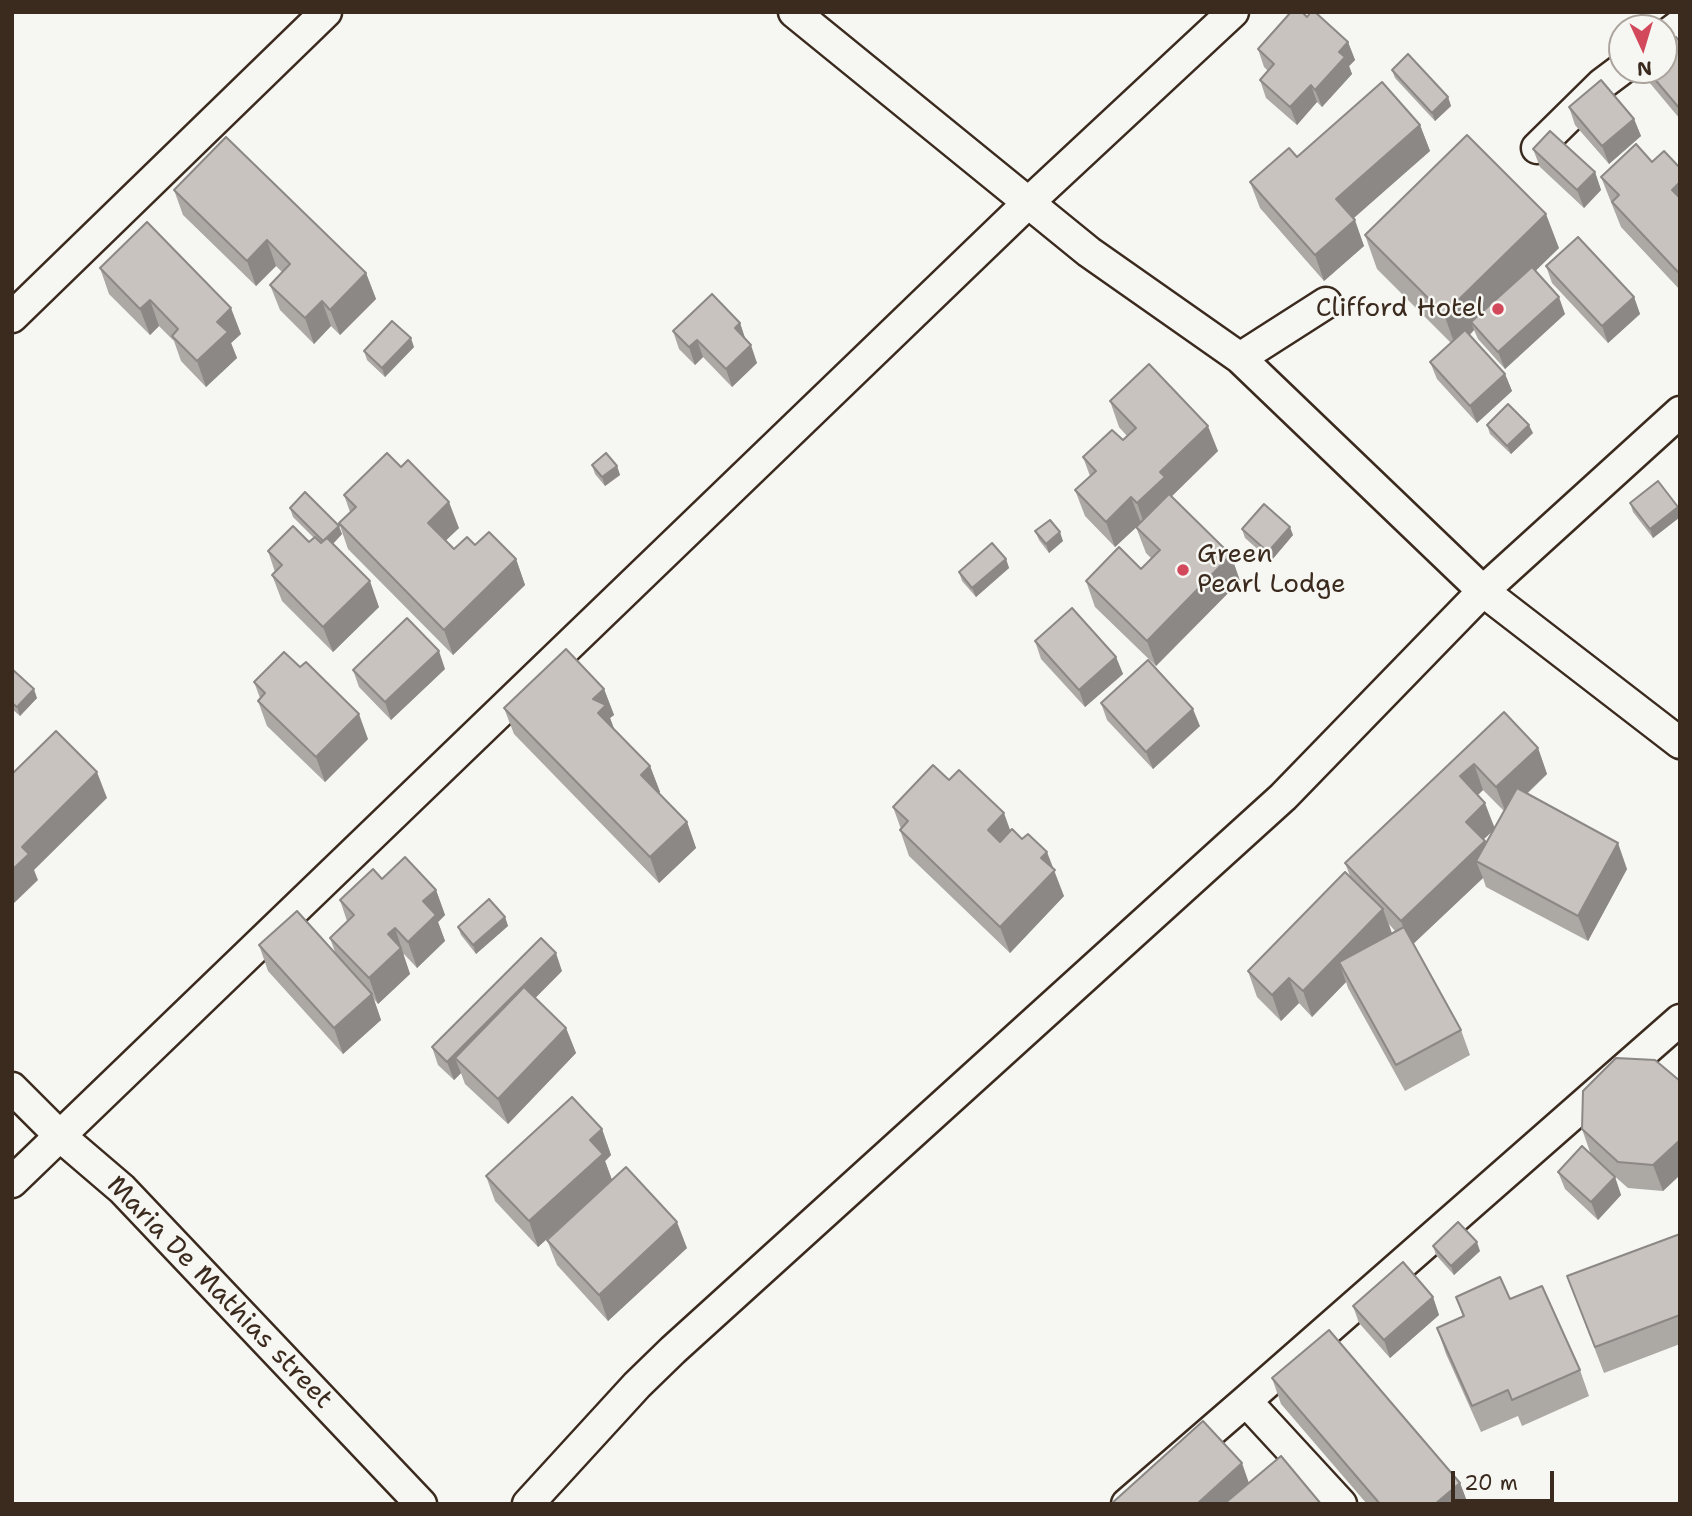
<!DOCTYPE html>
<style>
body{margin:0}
#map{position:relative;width:1692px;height:1516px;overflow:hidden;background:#f6f6f2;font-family:"Shantell Sans",sans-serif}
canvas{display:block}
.frame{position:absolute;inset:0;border:14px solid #3b2a1e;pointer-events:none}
.north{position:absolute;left:1608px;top:14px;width:70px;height:70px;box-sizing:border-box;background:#f6f6f2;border:2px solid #aba49d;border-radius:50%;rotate:176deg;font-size:19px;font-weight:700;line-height:28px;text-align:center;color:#3b2a1e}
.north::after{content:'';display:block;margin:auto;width:24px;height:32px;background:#d1495b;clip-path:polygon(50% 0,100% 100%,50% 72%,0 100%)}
.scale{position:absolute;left:1451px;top:1471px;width:103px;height:32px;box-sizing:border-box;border:4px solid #3b2a1e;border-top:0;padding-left:9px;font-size:21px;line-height:24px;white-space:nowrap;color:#3b2a1e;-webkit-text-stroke:5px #f6f6f2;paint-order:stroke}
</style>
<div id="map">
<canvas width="1692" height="1516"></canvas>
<div class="frame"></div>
<div class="north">N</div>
<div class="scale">20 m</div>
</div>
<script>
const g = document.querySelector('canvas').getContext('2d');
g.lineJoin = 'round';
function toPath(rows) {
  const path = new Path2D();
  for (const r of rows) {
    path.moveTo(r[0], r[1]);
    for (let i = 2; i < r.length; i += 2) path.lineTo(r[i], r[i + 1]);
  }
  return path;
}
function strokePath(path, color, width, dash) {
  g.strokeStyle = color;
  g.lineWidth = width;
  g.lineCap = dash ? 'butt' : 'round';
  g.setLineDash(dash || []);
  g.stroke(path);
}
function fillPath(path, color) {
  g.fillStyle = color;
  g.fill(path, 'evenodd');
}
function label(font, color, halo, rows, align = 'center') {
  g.font = font + ' "Shantell Sans",sans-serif';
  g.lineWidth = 5;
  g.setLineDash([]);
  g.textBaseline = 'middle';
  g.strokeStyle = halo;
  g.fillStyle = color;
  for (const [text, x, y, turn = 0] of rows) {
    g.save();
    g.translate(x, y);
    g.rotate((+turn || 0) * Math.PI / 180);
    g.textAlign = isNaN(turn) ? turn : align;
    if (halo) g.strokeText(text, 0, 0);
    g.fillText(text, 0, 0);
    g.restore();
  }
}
const minor = toPath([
 [794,12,1089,252,1240,358,1483,591,1680,743],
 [1664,37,1680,25],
 [1537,148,1602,84,1622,69],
 [12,317,326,12],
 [1240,358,1326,303],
 [12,1088,60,1136,122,1189,421,1504],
 [12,1182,1029,202,1233,12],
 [1246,1401,1341,1504],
 [528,1504,637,1385,673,1350,1283,797,1483,591,1680,412],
 [1127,1504,1246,1401,1680,1020]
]);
strokePath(minor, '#3b2a1e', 35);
strokePath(minor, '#f6f6f2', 30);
fillPath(toPath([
 [1307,17,1348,42,1355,60,1349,66,1352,74,1322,107,1317,102,1297,125,1266,98,1260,80,1268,71,1264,67,1258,49],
 [1680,42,1680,119,1649,82,1644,70,1664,70],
 [1392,70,1448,97,1451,106,1435,121,1395,78],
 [1569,107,1634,119,1641,136,1609,164,1575,125],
 [1420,125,1430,151,1353,218,1364,246,1324,281,1260,208,1250,182,1297,157],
 [1533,149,1595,172,1601,190,1584,208,1540,167],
 [1652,162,1680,168,1680,290,1621,227,1601,177],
 [174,190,366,273,376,299,340,335,331,326,314,344,280,310,270,285,282,272,276,266,256,286,183,215],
 [1365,235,1559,248,1535,271,1565,314,1505,369,1478,339,1474,330,1470,335,1505,374,1512,391,1477,423,1437,379,1430,362,1451,343,1377,269],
 [1546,266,1634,297,1640,314,1608,343,1552,283],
 [100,268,241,334,231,343,237,358,206,387,181,361,174,341,159,326,150,335,109,294],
 [740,323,746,341,757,363,732,387,703,357,695,365,679,349,673,331],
 [414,347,385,377,367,360,364,351],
 [1110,401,1218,451,1172,496,1172,498,1231,555,1240,581,1156,666,1095,607,1086,581,1141,569,1151,558,1146,553,1136,527,1115,547,1085,516,1075,490,1090,476,1083,457,1123,440,1127,436,1119,427],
 [1487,425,1533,433,1511,454,1490,434],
 [592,465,617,466,620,475,605,486,595,474],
 [344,495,459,528,445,541,454,549,475,545,516,559,525,585,453,655,348,549,339,523,350,512],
 [1630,503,1678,507,1680,511,1680,517,1653,538,1633,512],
 [290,508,342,534,333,544,379,607,333,652,282,601,272,575,275,572,268,551,309,542,314,538,293,517],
 [1242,529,1293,535,1271,561,1245,538],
 [1035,531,1063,541,1049,553,1039,540],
 [1006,559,1009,568,976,597,962,581,959,572],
 [1035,641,1116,657,1123,674,1085,707,1041,659],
 [12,669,37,698,20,716,12,709],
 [445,669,391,720,359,687,353,670],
 [254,682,368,739,325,782,267,726,258,701,260,698],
 [604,689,614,715,610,718,614,729,650,766,660,792,659,793,687,822,696,848,659,883,514,734,504,708],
 [1101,703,1200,726,1153,769,1107,720],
 [1504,712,1538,748,1547,774,1527,794,1627,869,1588,941,1486,887,1483,878,1413,944,1461,1030,1470,1055,1405,1091,1348,988,1346,982,1312,1017,1299,1003,1281,1021,1257,997,1248,971,1350,876,1345,863],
 [1483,790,1504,811,1495,828,1478,795],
 [1493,830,1486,844,1483,840],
 [1389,924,1395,931,1392,933],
 [949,780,1010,831,1064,896,1010,953,909,856,900,830,901,829,893,807],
 [382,879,436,890,445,915,438,922,445,941,417,968,404,954,403,955,410,974,378,1004,374,999,381,1020,343,1054,268,971,259,945,336,955,330,938,347,921,340,900],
 [505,917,508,926,476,954,461,935,458,927],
 [562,971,535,998,566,1028,576,1053,508,1124,465,1084,461,1073,454,1080,438,1065,432,1047],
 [1680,1081,1680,1175,1663,1191,1628,1188,1595,1159,1615,1177,1621,1195,1598,1220,1565,1189,1558,1172,1591,1155,1582,1129],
 [602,1129,611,1155,605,1161,612,1180,538,1247,495,1201,486,1176],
 [1680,1234,1680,1344,1604,1373,1567,1276],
 [547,1240,687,1248,608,1321,557,1265],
 [1433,1246,1480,1251,1454,1275,1436,1255],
 [1433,1297,1439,1315,1390,1358,1359,1323,1353,1306],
 [1456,1297,1510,1299,1580,1370,1589,1396,1522,1426,1518,1416,1481,1432,1446,1354,1437,1328,1463,1317],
 [1272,1378,1460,1483,1468,1504,1367,1504,1281,1404]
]), '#aca8a3');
fillPath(toPath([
 [1348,42,1355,60,1349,66,1352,74,1322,107,1315,90,1339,52],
 [1311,85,1317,102,1297,125,1290,107],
 [1448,97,1451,106,1435,121,1432,113],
 [1634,119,1641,136,1609,164,1602,146],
 [1420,125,1430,151,1346,225,1336,199],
 [1595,172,1601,190,1584,208,1577,190],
 [1680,182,1680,211,1672,190],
 [1546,214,1559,248,1477,328,1471,322,1474,330,1456,348,1444,314],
 [1355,220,1364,246,1324,281,1315,255],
 [267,240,276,266,256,286,247,261],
 [366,273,376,299,340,335,330,310],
 [1559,297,1565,314,1505,369,1498,352],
 [1634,297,1640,314,1608,343,1602,326],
 [150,300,159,326,150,335,140,309],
 [322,301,331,326,314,344,305,318],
 [231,308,241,334,231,343,237,358,206,387,197,361,217,322],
 [740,323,746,341,735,328],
 [411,338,414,347,385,377,382,368],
 [697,340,703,357,695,365,689,347],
 [751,345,757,363,732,387,726,369],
 [1505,374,1512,391,1477,423,1470,406],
 [1529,425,1533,433,1511,454,1507,446],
 [1208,426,1218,451,1172,496,1174,503,1146,529,1137,503,1160,472],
 [617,466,620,475,605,486,602,477],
 [1131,497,1141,523,1115,547,1106,522],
 [449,502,459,528,437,549,428,523],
 [1678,507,1680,511,1680,517,1653,538,1650,529],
 [339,526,342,534,327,550,323,542],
 [1290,527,1293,535,1271,561,1268,552],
 [1060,532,1063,541,1049,553,1046,544],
 [1231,555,1240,581,1156,666,1147,641],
 [516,559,525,585,453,655,444,630],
 [1006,559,1009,568,976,597,972,588],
 [370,581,379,607,333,652,323,627],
 [439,651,445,669,391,720,385,702],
 [1116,657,1123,674,1085,707,1079,690],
 [34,689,37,698,20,716,17,707],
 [604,689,614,715,610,718,615,731,607,739,593,699],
 [1193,709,1200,726,1153,769,1146,752],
 [359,714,368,739,325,782,316,757],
 [1538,748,1547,774,1506,813,1496,787],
 [1474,764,1483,790,1470,802,1460,776],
 [650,766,660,792,651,801,641,775],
 [97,772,107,798,34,870,38,880,12,905,12,870,22,847],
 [1485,803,1495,829,1475,847,1466,822],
 [1004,813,1013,838,997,856,988,830],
 [687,822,696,848,659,883,650,857],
 [1485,841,1494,867,1476,861,1483,878,1410,947,1401,921],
 [1618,843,1627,869,1588,941,1578,916],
 [1047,852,1064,896,1010,953,1000,927,1041,858],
 [436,890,445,915,438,922,445,941,417,968,408,942,423,901],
 [1383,909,1392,934,1339,962,1346,982,1312,1017,1303,991],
 [505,917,508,926,476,954,473,945],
 [395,928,410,974,378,1004,369,978,388,934],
 [556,953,562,971,466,1068,455,1058,461,1073,454,1080,447,1062],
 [1289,978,1299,1003,1281,1021,1272,995],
 [372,994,381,1020,343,1054,334,1028],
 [566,1028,576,1053,508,1124,498,1099],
 [602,1129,611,1155,605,1161,612,1180,538,1247,529,1221,590,1140],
 [1680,1140,1680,1175,1663,1191,1653,1165],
 [1615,1177,1621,1195,1598,1220,1591,1202],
 [677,1222,687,1248,608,1321,599,1295],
 [1477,1242,1480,1251,1454,1275,1451,1266],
 [1433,1297,1439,1315,1390,1358,1384,1340],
 [1242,1463,1251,1489,1235,1504,1197,1504],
 [1460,1483,1468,1504,1435,1504]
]), '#8c8885');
const building = toPath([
 [1291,12,1302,12,1307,17,1311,12,1315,12,1348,42,1339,52,1345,57,1315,90,1311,85,1290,107,1260,80,1274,64,1258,49,1291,12],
 [1676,37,1680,42,1680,109,1647,70,1664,70,1664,47,1676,37],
 [1408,54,1448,97,1432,113,1392,70,1408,54],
 [1601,80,1634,119,1602,146,1569,107,1601,80],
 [1382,82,1420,125,1336,199,1355,220,1315,255,1250,182,1289,148,1297,157,1382,82],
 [1550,131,1595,172,1577,190,1533,149,1550,131],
 [1467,135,1546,214,1444,314,1365,235,1467,135],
 [226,137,366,273,330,310,322,301,305,318,270,285,290,264,267,240,247,261,174,190,226,137],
 [1636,144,1652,162,1664,151,1680,168,1680,182,1672,190,1680,198,1680,270,1678,272,1612,202,1619,195,1601,177,1636,144],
 [147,222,231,308,217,322,228,332,197,361,172,336,178,329,150,300,140,309,100,268,147,222],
 [1578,237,1634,297,1602,326,1546,266,1578,237],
 [1532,267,1559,297,1498,352,1471,322,1532,267],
 [712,294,740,323,735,328,751,345,726,369,697,340,689,347,673,331,712,294],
 [392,321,411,338,382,368,364,351,392,321],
 [1465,330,1505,374,1470,406,1430,362,1465,330],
 [1149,364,1208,426,1160,472,1165,477,1137,503,1131,497,1106,522,1075,490,1096,471,1083,457,1112,430,1123,440,1136,428,1110,401,1149,364],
 [1508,404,1529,425,1507,446,1487,425,1508,404],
 [387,453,401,467,408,460,449,502,428,523,454,549,467,537,475,545,489,532,516,559,444,630,339,523,356,507,344,495,387,453],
 [606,453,617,466,602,477,592,465,606,453],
 [1658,481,1678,507,1650,529,1630,503,1658,481],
 [305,492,339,526,323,541,290,508,305,492],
 [1169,494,1231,555,1147,641,1086,581,1119,547,1141,569,1160,550,1136,527,1169,494],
 [1264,504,1290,527,1268,552,1242,529,1264,504],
 [1050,520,1060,532,1046,544,1035,531,1050,520],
 [293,526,309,542,315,537,321,543,327,538,370,581,323,627,272,575,282,565,268,551,293,526],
 [992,543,1006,559,972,588,959,572,992,543],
 [1072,608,1116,657,1079,690,1035,641,1072,608],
 [407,618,439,651,385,702,353,670,407,618],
 [566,649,604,689,593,699,606,705,598,713,650,766,641,775,687,822,650,857,504,708,566,649],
 [284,652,300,667,306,662,359,714,316,757,258,701,265,693,254,682,284,652],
 [1148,660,1193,709,1146,752,1101,703,1148,660],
 [12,669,34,689,17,707,12,703,12,669],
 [1504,712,1538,748,1496,787,1474,764,1460,776,1485,803,1466,822,1485,841,1401,921,1345,863,1504,712],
 [56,731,97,772,22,847,29,854,12,870,12,774,56,731],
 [933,765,949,780,959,770,1004,813,988,830,1000,842,1012,829,1022,839,1028,834,1047,852,1041,858,1055,870,1000,927,900,830,908,821,893,807,933,765],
 [1517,788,1618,843,1578,916,1476,861,1517,788],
 [405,857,436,890,423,901,436,915,408,942,395,928,388,934,401,948,369,978,330,938,354,915,340,900,373,869,382,879,405,857],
 [1345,872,1383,909,1303,991,1289,978,1272,995,1248,971,1345,872],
 [489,899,505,917,473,945,458,927,489,899],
 [297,911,372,994,334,1028,259,945,297,911],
 [1404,927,1461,1030,1396,1065,1339,962,1404,927],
 [541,938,556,953,447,1062,432,1047,541,938],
 [524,987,566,1028,498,1099,455,1058,524,987],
 [1616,1058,1655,1060,1680,1081,1680,1140,1653,1165,1618,1162,1582,1129,1583,1091,1616,1058],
 [572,1097,602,1129,590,1140,603,1154,529,1221,486,1176,572,1097],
 [1582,1146,1615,1177,1591,1202,1558,1172,1582,1146],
 [626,1167,677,1222,599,1295,547,1240,626,1167],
 [1458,1222,1477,1242,1451,1266,1433,1246,1458,1222],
 [1680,1234,1680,1315,1595,1347,1567,1276,1680,1234],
 [1403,1262,1433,1297,1384,1340,1353,1306,1403,1262],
 [1500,1277,1510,1299,1542,1286,1580,1370,1512,1400,1508,1390,1472,1406,1437,1328,1464,1316,1456,1297,1500,1277],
 [1329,1330,1460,1483,1435,1504,1380,1504,1272,1378,1329,1330],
 [1203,1421,1242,1463,1197,1504,1111,1504,1203,1421],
 [1281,1456,1321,1504,1224,1504,1281,1456]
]);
fillPath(building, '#c8c3be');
strokePath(building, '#8c8885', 2);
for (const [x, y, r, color] of [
 [1498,309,7,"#d1495b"],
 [1183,570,7,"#d1495b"]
]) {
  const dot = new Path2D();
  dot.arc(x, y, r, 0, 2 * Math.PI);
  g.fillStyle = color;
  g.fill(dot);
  strokePath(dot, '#f6f6f2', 2.5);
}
label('26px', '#3b2a1e', '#f6f6f2', [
 ["Clifford Hotel",1484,309],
 ["Green",1197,555,"left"],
 ["Pearl Lodge",1197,585,"left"]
], 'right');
label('26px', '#3b2a1e', '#f6f6f2', [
 ["Maria De Mathias street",219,1293,46]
]);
</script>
